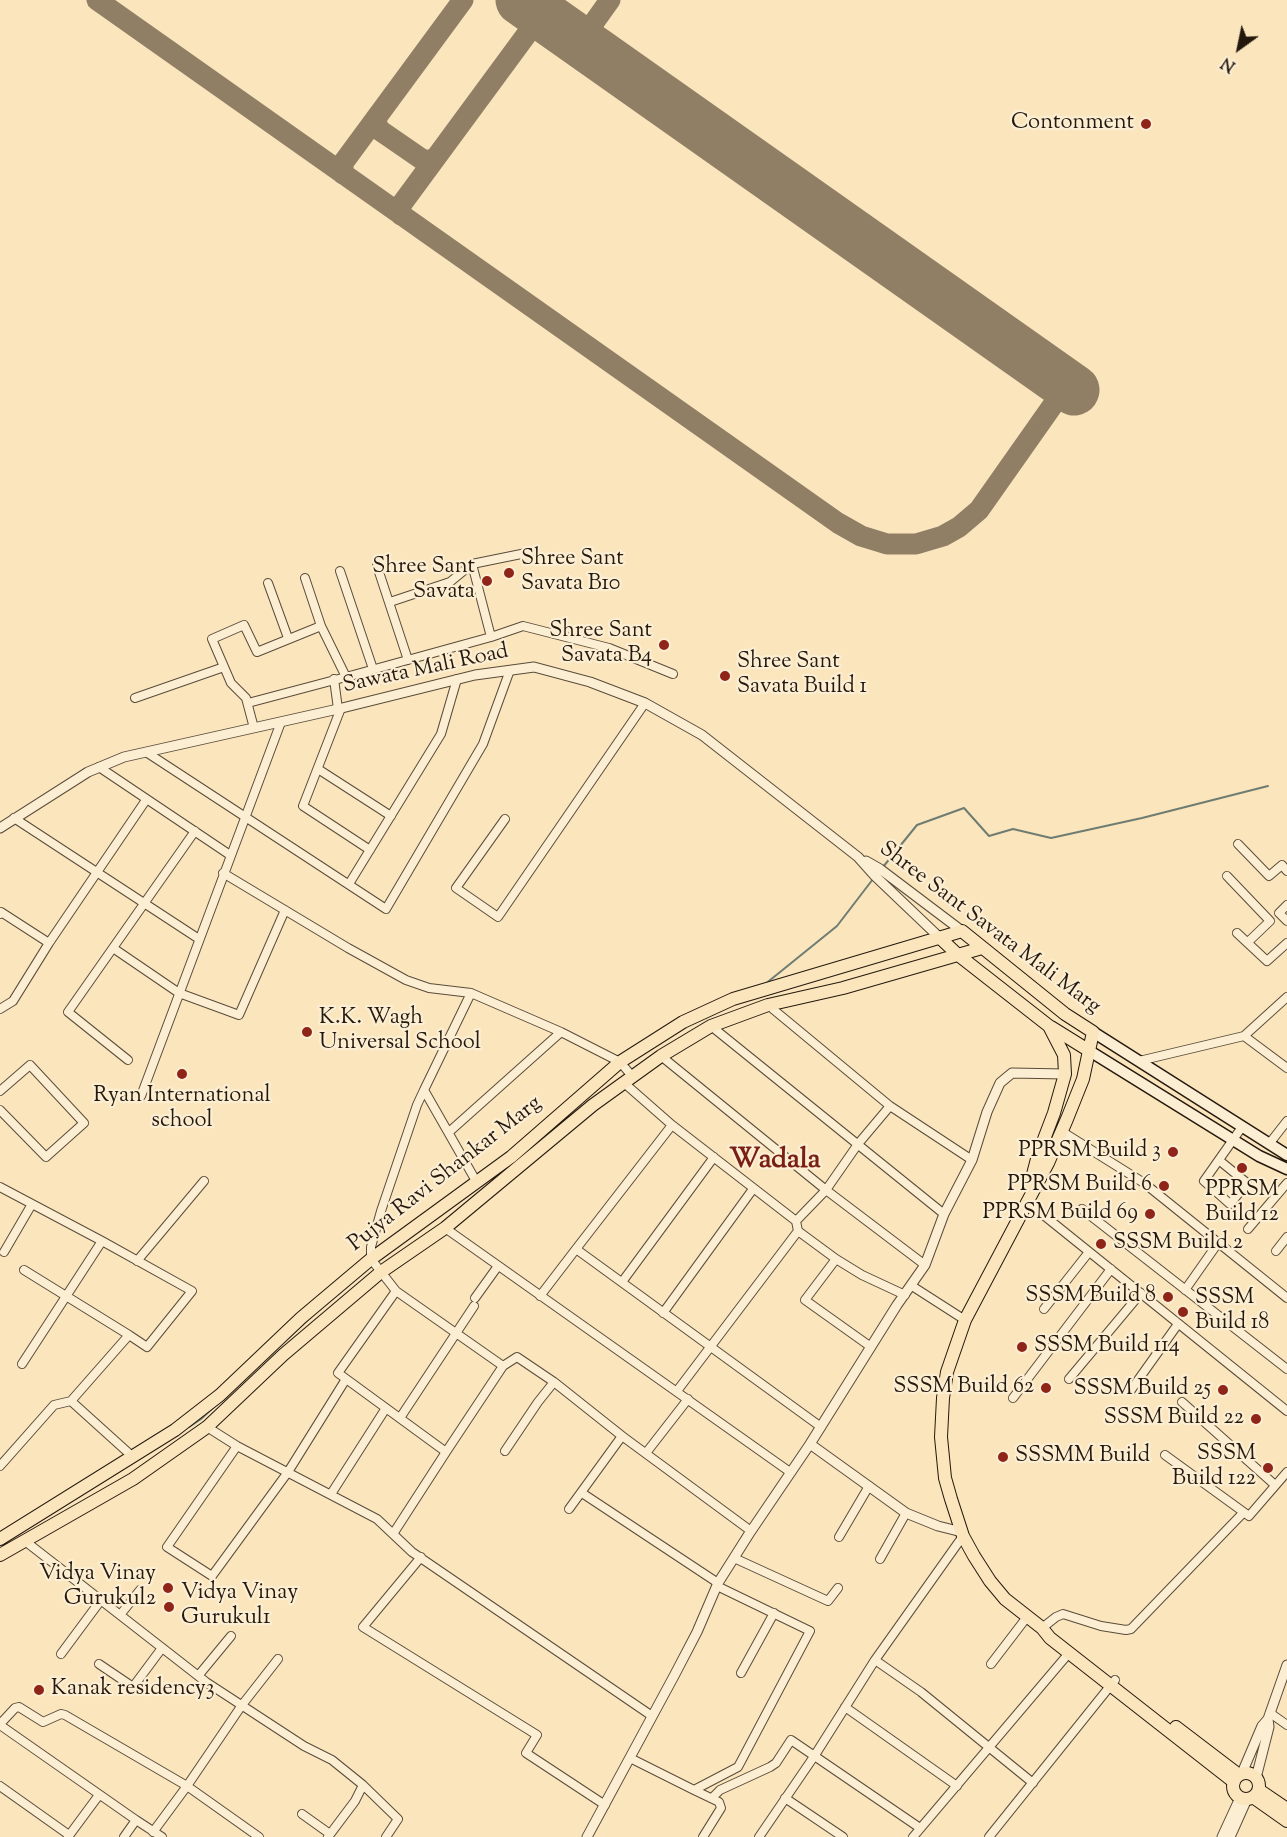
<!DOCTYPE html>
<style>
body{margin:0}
#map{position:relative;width:1287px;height:1837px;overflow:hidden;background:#fae5bc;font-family:"Sorts Mill Goudy",serif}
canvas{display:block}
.north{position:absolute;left:1209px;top:18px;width:60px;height:60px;-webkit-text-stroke:4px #fceed3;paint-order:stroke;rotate:213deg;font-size:16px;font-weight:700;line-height:24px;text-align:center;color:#25190e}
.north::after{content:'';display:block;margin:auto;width:21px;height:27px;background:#25190e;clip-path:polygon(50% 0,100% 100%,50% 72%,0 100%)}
</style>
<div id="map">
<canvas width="1287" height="1837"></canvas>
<div class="north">N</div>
</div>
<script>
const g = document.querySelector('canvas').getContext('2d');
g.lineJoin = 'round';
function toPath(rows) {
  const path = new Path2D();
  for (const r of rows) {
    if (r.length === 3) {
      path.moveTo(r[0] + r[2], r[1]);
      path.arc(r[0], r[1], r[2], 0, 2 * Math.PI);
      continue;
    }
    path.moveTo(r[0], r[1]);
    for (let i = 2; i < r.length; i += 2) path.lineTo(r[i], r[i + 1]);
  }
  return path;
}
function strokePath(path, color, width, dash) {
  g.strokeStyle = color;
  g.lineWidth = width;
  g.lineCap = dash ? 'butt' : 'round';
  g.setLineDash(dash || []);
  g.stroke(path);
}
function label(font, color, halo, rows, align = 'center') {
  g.font = font + ' "Sorts Mill Goudy",serif';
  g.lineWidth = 4.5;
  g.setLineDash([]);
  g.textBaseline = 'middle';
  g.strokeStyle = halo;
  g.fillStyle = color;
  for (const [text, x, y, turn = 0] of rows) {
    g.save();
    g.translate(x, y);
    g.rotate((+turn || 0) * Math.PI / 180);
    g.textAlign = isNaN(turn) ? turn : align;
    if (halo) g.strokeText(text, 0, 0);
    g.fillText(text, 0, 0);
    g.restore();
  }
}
strokePath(toPath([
 [883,867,917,825,964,808,989,836,1013,829,1051,838,1142,818,1268,786],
 [764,985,837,926,873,879],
 [285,1341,312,1316],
 [189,1427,201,1419,215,1406]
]), '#6e7c72', 2);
strokePath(toPath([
 [97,0,838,523,861,536,887,544,916,544,943,536,959,527,979,510,1067,385],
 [580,42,610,0],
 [376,118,378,129,423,160,433,160],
 [343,174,343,163,463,0],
 [401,215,401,205,535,23,549,19]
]), '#907f65', 21);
strokePath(toPath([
 [521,0,1074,390]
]), '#907f65', 51);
const minor = toPath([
 [377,566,408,660],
 [340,571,373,669],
 [305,578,321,626],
 [268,583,288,638],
 [390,602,450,582,472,564,531,552],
 [491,637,523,626,609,648,673,674],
 [346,677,491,637,472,564],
 [334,679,338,709],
 [135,698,224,667],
 [248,703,346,677,321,626,257,652,244,625,212,639,231,683,246,698,254,728],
 [341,708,303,806,370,850],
 [146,752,386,909,483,744,510,670],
 [99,767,230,855],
 [318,769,391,816],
 [14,818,199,939],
 [505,819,456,888,498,917,645,703],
 [1238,844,1269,876,1282,865,1287,871],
 [223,873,348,948,406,980,429,988,471,993],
 [1227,876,1270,921,1248,942],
 [349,884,441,734,457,679],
 [1287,905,1279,913,1287,921],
 [0,914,1,912,49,943],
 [1237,933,1267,961,1287,943],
 [113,948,179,993,239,1015,285,910],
 [768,1005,890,1106,972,1160],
 [0,1009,13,1001,49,943,146,800],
 [711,1026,944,1214],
 [1244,1036,1287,1068],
 [661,1056,826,1190,925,1265],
 [128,1060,68,1012,195,831],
 [1139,1061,1244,1036,1287,997],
 [623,1082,672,1125,796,1221,798,1231],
 [424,1090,417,1105,381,1211,371,1247,371,1259,396,1291,503,1366,517,1357,554,1382],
 [0,1091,30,1065,84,1123,46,1157,0,1110],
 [141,1096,281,722],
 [1061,1131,1144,1183,1287,1298],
 [449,1132,561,1032],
 [1269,1144,1287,1121],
 [1220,1161,1247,1183,1230,1204,1204,1181,1242,1127],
 [476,1181,424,1090,471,993,561,1032,620,1062,632,1076],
 [0,1187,102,1241,192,1291,147,1347,129,1335,71,1401,54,1405,0,1466],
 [1026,1201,1287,1411],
 [1082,1209,1287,1369],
 [796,1221,826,1190,858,1144,890,1106],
 [445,1228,790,1472],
 [1248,1229,1287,1183],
 [576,1249,672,1125],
 [1276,1251,1287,1237],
 [4,1252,32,1204],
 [836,1259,805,1300,871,1347],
 [137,1261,204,1181],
 [24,1270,129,1335],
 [622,1282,714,1157],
 [912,1286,965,1320],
 [1185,1290,1218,1243],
 [396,1291,338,1373,446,1452,503,1366],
 [540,1296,576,1249,821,1427],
 [475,1298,498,1266],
 [1044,1309,1089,1252],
 [663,1313,753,1189],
 [22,1364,102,1241],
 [1069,1379,1141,1293],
 [1131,1390,1178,1324],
 [677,1391,798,1231,836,1259,862,1275,905,1295],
 [1013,1398,1111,1269],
 [71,1401,133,1457],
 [1182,1402,1275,1485],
 [400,1418,474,1306],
 [207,1427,237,1446,377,1519,412,1552,652,1716],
 [237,1446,167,1547,212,1576,288,1472,346,1379],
 [505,1451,538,1402,554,1382,622,1436],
 [646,1453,688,1399],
 [1165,1455,1249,1516,1287,1472],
 [582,1493,718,1583],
 [331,1494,386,1408],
 [569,1509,622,1436,751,1531],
 [393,1534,446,1452],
 [839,1537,869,1486],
 [25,1541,206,1682,304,1746,332,1760,363,1785,398,1819,386,1837],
 [421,1557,363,1627,537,1735,526,1753,605,1805],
 [734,1558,828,1601,838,1588],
 [880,1559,906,1513],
 [120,1615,140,1590],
 [1042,1628,1056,1617,1063,1614,1101,1626,1126,1630,1131,1629,1243,1513],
 [61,1654,101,1600],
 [875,1660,921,1692,1033,1783],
 [99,1664,133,1687,162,1648],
 [991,1664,1027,1617],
 [741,1673,774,1613],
 [198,1676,231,1636],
 [845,1707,957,1786],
 [1270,1713,1287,1725],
 [0,1724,15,1708,19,1707,43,1722,61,1714,65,1715,187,1786,153,1832],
 [0,1725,136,1820],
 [630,1758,694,1790],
 [0,1786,69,1835],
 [712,1798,720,1790,770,1767,776,1763,791,1740,920,1828],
 [785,1798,843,1837],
 [302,1814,330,1834],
 [68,1837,99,1795],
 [124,1837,136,1820,162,1837],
 [259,1837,187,1786,242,1705,278,1659],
 [328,1837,355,1801,363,1785],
 [703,1837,721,1808,719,1802,694,1790,738,1767,810,1631,717,1586],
 [759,1837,815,1755,875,1660,963,1536],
 [913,1837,1069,1653],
 [989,1837,1115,1680]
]);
const tertiary = toPath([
 [0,828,88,772,124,757,338,709,475,675,534,667,590,682,645,703,702,735,858,857,875,876,939,937],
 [866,861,880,869,962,931],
 [810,1444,906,1513,938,1526,962,1532],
 [1242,1773,1262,1726,1268,1719,1287,1665],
 [1256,1778,1269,1727,1268,1719],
 [587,1837,674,1676,697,1632,718,1583,749,1534,810,1444,897,1305,925,1265,944,1214,972,1160,987,1112,1000,1083,1012,1073,1065,1074],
 [1222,1837,1240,1798],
 [1230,1837,1247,1799]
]);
const secondary = toPath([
 [1093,1032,1287,1155],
 [1088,1050,1259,1156,1287,1169]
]);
const primary = toPath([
 [939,937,957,954,1049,1026,1064,1055,1065,1074,1054,1113,1038,1155,1030,1186],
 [1051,1027,1088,1050],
 [0,1539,175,1430,220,1395,301,1318,371,1259,511,1157,620,1062,683,1022,733,999,962,931,1065,1014,1093,1032,1083,1079,1067,1119,1048,1163,965,1320,947,1372,943,1398,941,1437,945,1478,951,1499,963,1536,974,1556,990,1581,1005,1599,1042,1628,1050,1638,1234,1782],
 [0,1555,133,1479,207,1427,283,1355,381,1272,445,1228,593,1105,661,1056,711,1026,768,1005,843,988,982,948],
 [1176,1727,1239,1775],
 [1246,1786,13],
 [1259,1790,1287,1809],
 [1253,1797,1287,1821]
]);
strokePath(minor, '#5a4c3a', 10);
strokePath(tertiary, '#5a4c3a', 11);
strokePath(secondary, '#25190e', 13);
strokePath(primary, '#25190e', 14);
strokePath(minor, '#fceed3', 8);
strokePath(tertiary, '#fceed3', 9);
strokePath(secondary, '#fceed3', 10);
strokePath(primary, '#fae5bc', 12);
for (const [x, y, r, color] of [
 [1146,124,6,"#8f2418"],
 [509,573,6,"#8f2418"],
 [487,581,6,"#8f2418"],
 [664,645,6,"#8f2418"],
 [725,676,6,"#8f2418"],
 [307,1032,6,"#8f2418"],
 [182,1074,6,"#8f2418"],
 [1173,1152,6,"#8f2418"],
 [1242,1168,6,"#8f2418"],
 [1164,1186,6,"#8f2418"],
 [1150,1214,6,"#8f2418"],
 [1101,1244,6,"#8f2418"],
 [1168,1297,6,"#8f2418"],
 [1183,1312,6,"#8f2418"],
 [1022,1347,6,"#8f2418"],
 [1046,1388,6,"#8f2418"],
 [1223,1390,6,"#8f2418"],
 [1256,1419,6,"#8f2418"],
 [1003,1457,6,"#8f2418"],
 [1268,1468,6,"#8f2418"],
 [168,1588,6,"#8f2418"],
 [169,1607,6,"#8f2418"],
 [39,1690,6,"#8f2418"]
]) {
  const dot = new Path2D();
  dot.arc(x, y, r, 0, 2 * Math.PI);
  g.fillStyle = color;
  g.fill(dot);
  strokePath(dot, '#fceed3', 2);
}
label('22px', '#25190e', '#fceed3', [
 ["Contonment",1134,124],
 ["Shree Sant",521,560,"left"],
 ["Savata B10",521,585,"left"],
 ["Shree Sant",475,568],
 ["Savata",475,593],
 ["Shree Sant",652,632],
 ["Savata B4",652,657],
 ["Shree Sant",737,663,"left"],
 ["Savata Build 1",737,688,"left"],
 ["K.K. Wagh",319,1019,"left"],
 ["Universal School",319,1044,"left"],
 ["Ryan International",182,1097,"center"],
 ["school",182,1122,"center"],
 ["PPRSM Build 3",1161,1152],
 ["PPRSM Build 6",1152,1186],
 ["PPRSM",1242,1191,"center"],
 ["Build 12",1242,1216,"center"],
 ["PPRSM Build 69",1138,1214],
 ["SSSM Build 2",1113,1244,"left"],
 ["SSSM Build 8",1156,1297],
 ["SSSM",1195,1299,"left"],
 ["Build 18",1195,1324,"left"],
 ["SSSM Build 114",1034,1347,"left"],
 ["SSSM Build 62",1034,1388],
 ["SSSM Build 25",1211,1390],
 ["SSSM Build 22",1244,1419],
 ["SSSM",1256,1455],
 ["Build 122",1256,1480],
 ["SSSMM Build",1015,1457,"left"],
 ["Vidya Vinay",156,1575],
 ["Gurukul2",156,1600],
 ["Vidya Vinay",181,1594,"left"],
 ["Gurukul1",181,1619,"left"],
 ["Kanak residency3",51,1690,"left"]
], 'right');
label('22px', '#25190e', '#fceed3', [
 ["Sawata Mali Road",426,670,-12],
 ["Shree Sant Savata Mali Marg",989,929,37],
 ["Pujya Ravi Shankar Marg",446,1175,-38]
]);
label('bold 28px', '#7a1f14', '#fceed3', [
 ["Wadala",775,1162]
]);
</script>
